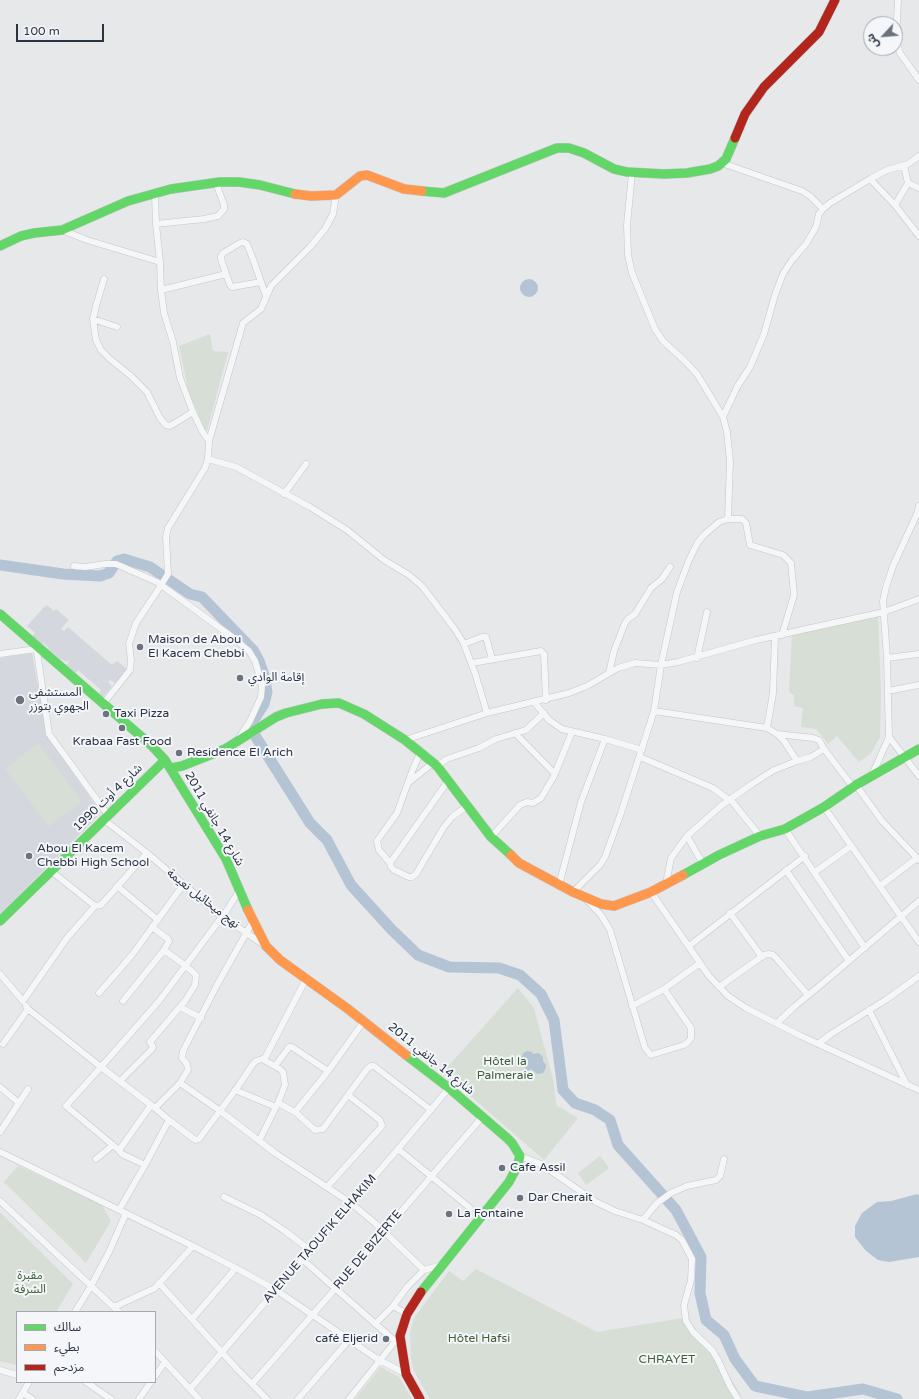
<!DOCTYPE html>
<meta charset="utf-8">
<style>
body{margin:0}
#map{position:relative;width:919px;height:1399px;overflow:hidden;background:#e6e8ea;font-family:"Varela Round","Noto Sans Arabic",sans-serif}
canvas{display:block}
.legend{position:absolute;left:16px;top:1311px;width:140px;height:72px;box-sizing:border-box;background:#f4f6f9;border:1px solid #a4a8b1;margin:0;padding:5px 7px;list-style:none;font-size:12px;color:#2b3445}
.legend li{display:flex;align-items:center;gap:8px;height:20px}
.legend b{width:20px;border:1px solid #a4a8b1}
.north{position:absolute;left:863px;top:16px;width:40px;height:40px;box-sizing:border-box;background:#f4f6f9;border:1px solid #a4a8b1;border-radius:50%;rotate:244deg;font-size:11px;font-weight:700;line-height:16px;text-align:center;color:#2b3445}
.north::after{content:'';display:block;margin:auto;width:14px;height:18px;background:#6c737f;clip-path:polygon(50% 0,100% 100%,50% 72%,0 100%)}
.scale{position:absolute;left:16px;top:24px;width:88px;height:18px;box-sizing:border-box;border:2px solid #2b3445;border-top:0;padding-left:5px;font-size:12px;line-height:14px;white-space:nowrap;color:#2b3445;-webkit-text-stroke:3px #f4f6f9;paint-order:stroke}
</style>
<div id="map">
<canvas width="919" height="1399"></canvas>
<ul class="legend">
<li><b style="height:5px;background:#63d668"></b>سالك</li>
<li><b style="height:5px;background:#ff974d"></b>بطيء</li>
<li><b style="height:5px;background:#b3261e"></b>مزدحم</li>
</ul>
<div class="north">ش</div>
<div class="scale">100 m</div>
</div>
<script>
const g = document.querySelector('canvas').getContext('2d');
g.lineJoin = 'round';
function fillPath(path, color) {
  g.fillStyle = color;
  g.fill(path, 'evenodd');
}
function toPath(rows) {
  const path = new Path2D();
  for (const r of rows) {
    if (r.length === 3) {
      path.moveTo(r[0] + r[2], r[1]);
      path.arc(r[0], r[1], r[2], 0, 2 * Math.PI);
      continue;
    }
    path.moveTo(r[0], r[1]);
    for (let i = 2; i < r.length; i += 2) path.lineTo(r[i], r[i + 1]);
  }
  return path;
}
function strokePath(path, color, width, dash) {
  g.strokeStyle = color;
  g.lineWidth = width;
  g.lineCap = dash ? 'butt' : 'round';
  g.setLineDash(dash || []);
  g.stroke(path);
}
function label(font, color, halo, rows, align = 'center') {
  g.font = font + ' "Varela Round","Noto Sans Arabic",sans-serif';
  g.lineWidth = 4;
  g.setLineDash([]);
  g.textBaseline = 'middle';
  g.strokeStyle = halo;
  g.fillStyle = color;
  for (const [text, x, y, turn = 0] of rows) {
    g.save();
    g.translate(x, y);
    g.rotate((+turn || 0) * Math.PI / 180);
    g.textAlign = isNaN(turn) ? turn : align;
    if (halo) g.strokeText(text, 0, 0);
    g.fillText(text, 0, 0);
    g.restore();
  }
}
fillPath(toPath([
 [47,605,54,611,56,609,69,620,61,629,64,631,68,627,112,665,117,661,127,669,115,683,110,680,108,682,112,686,103,697,99,693,101,690,78,670,75,674,66,666,69,662,68,660,66,662,62,659,61,660,48,649,48,647,43,643,42,644,32,636,35,633,27,626,45,606,46,607],
 [32,653,47,735,101,813,0,914,0,658]
]), '#d4d7dd');
fillPath(toPath([
 [210,334,213,351,228,352,207,431,204,428,188,389,179,346],
 [873,611,878,613,881,694,880,737,871,753,859,762,837,736,828,744,816,729,801,727,803,708,794,706,794,695,789,692,792,632],
 [38,743,82,801,49,827,5,769],
 [518,988,534,1008,554,1083,556,1105,578,1118,544,1160,443,1072],
 [600,1156,609,1168,586,1185,578,1173],
 [18,1166,102,1205,111,1221,86,1263,4,1182],
 [0,1212,73,1284,56,1312,17,1312,17,1365,0,1361],
 [476,1269,597,1332,689,1317,690,1323,720,1361,739,1392,741,1399,430,1399,414,1371,411,1359,410,1333,414,1318,449,1271,463,1281],
 [381,1367,399,1377,412,1399,355,1399]
]), '#d6ded6');
fillPath(toPath([
 [529,288,9],
 [527,1051,532,1052,533,1054,539,1053,543,1057,543,1061,546,1065,546,1068,543,1073,537,1074,531,1069,528,1071,525,1068,527,1065,523,1063,521,1059,523,1053],
 [917,1194,919,1195,919,1257,889,1262,878,1260,866,1251,855,1237,855,1226,862,1213,877,1202,891,1201]
]), '#b4c4d5');
strokePath(toPath([
 [0,565,63,574,100,576,109,573,117,561,124,559,150,567,190,594,202,597,253,650,259,661,264,675,267,692,264,704,253,721,252,728,254,734,310,823,327,840,351,885,391,929,418,955,449,967,499,968,520,975,541,994,554,1020,563,1090,575,1103,595,1110,610,1120,618,1145,676,1210,701,1257,700,1293,706,1320,724,1335,735,1359,755,1386,807,1397,863,1389,897,1399]
]), '#b4c4d5', 11);
const street = toPath([
 [898,0,896,38,898,47,900,53,919,80],
 [722,163,802,191,810,196,823,209],
 [632,173,627,225,628,255,632,273,655,329,663,341,685,361,697,374,723,417,727,432,730,461,728,519],
 [870,179,895,205,919,236],
 [908,183,919,188],
 [155,193,156,224,160,262,161,290,164,313,173,342,180,378,193,412,202,431,209,441],
 [895,205,908,183,904,166],
 [156,224,204,219,218,216,224,209,224,205,216,183],
 [62,230,87,240,160,262],
 [104,279,96,306,93,319,96,340,101,350,110,359,131,376,147,392,160,418,166,425,170,426,193,412],
 [261,282,232,287,230,285,226,274,221,259,221,256,223,253,240,243,243,242,247,244,253,259,261,282,266,296],
 [161,290,226,274],
 [93,319,117,327],
 [723,417,737,387,750,367,764,334,775,295,783,274,792,260,806,244,816,227,819,214,823,209,830,203,870,179,887,170,908,164,919,156],
 [208,459,236,467,310,507,347,530,384,560,409,575,422,586,454,628,463,642,475,673,487,713],
 [284,494,306,464],
 [74,566,85,567,105,564,116,564,157,582,231,636,249,651,255,661,259,674,262,686,261,697,250,721,239,738],
 [464,644,482,637,486,637,492,659],
 [36,645,49,734,108,815],
 [0,654,36,649],
 [697,658,707,612],
 [887,658,919,654],
 [472,663,541,651,544,654,546,700],
 [609,673,614,651,625,623,628,619,635,614,651,588,662,579,670,567],
 [888,691,919,685],
 [534,702,549,720,562,729,605,739],
 [103,704,130,670,131,660,129,644,136,623,156,593,168,574,166,537,168,528,205,468,208,459,209,441,243,323,261,309,271,286,310,247,325,229,333,214,336,195],
 [654,711,767,728,777,734,784,741,797,761,811,757,824,749,853,787],
 [767,728,773,693,775,636],
 [515,733,555,774],
 [777,734,813,738,819,740,824,749],
 [889,737,919,776],
 [405,740,487,713,569,693,587,686,618,668,635,663,661,665,678,662,756,640,884,612,919,599],
 [421,751,413,769,397,813,377,841,379,850,390,863,391,867,394,870,409,877,412,877,416,874,444,827,452,817,467,806],
 [640,757,713,788,729,800],
 [437,766,447,759,479,748,496,739,526,730,544,713],
 [872,775,889,737,887,658,883,601,886,587,893,566,917,514,919,506],
 [408,783,434,762],
 [856,785,882,821,919,860],
 [730,799,760,836],
 [824,807,919,942],
 [103,819,147,853,216,912,264,945],
 [785,829,865,948],
 [687,836,722,805,752,784,774,770,797,761],
 [491,837,520,805,527,802,533,803,541,798,554,776,572,732],
 [390,863,448,781],
 [786,870,849,961],
 [51,871,95,906],
 [815,872,851,846],
 [666,884,671,858,687,836,703,864],
 [559,885,581,802,605,739,642,750],
 [117,886,158,920],
 [880,886,917,858],
 [573,892,600,865,605,857,621,813,654,711,661,665,677,592,689,560,698,542,705,534,719,522,728,519,742,519,746,523,750,545,783,555,791,563,794,595,782,635],
 [651,892,709,976,728,996,746,1008,801,1036,919,1090],
 [587,900,601,915,610,930,645,1048,651,1055,684,1045,688,1042,691,1038,691,1028,664,989],
 [730,913,762,957],
 [152,927,168,939,169,941,164,950],
 [689,946,805,856],
 [0,974,23,1001,67,938,95,906,101,905,147,853],
 [719,987,764,955,769,954,773,955,777,959,808,995],
 [99,993,132,955,183,885],
 [632,1006,664,989,700,963],
 [180,1007,201,1018],
 [28,1009,101,1067,159,1001,227,910,239,891],
 [869,1010,907,1085],
 [364,1021,326,1074,295,1112,315,1130,323,1129,367,1069,371,1066,374,1066,431,1110],
 [777,1023,795,1006,823,983,919,901],
 [3,1044,28,1009,26,1006],
 [818,1044,831,1034,887,999,919,976],
 [264,1060,306,979],
 [275,1066,287,1050,289,1047,292,1047,328,1071],
 [120,1081,152,1049,153,1047,150,1042,185,1001,195,985,196,975,186,966,164,950,123,1001],
 [180,1083,188,1070,187,1064,182,1058,183,1051,217,985,253,921],
 [0,1087,19,1103],
 [235,1090,276,1107],
 [155,1108,180,1083,219,1110,275,1153,351,1203,376,1224,424,1270],
 [169,1120,194,1139,196,1140,199,1139,237,1088,253,1064,256,1061,262,1059,280,1069,283,1072,285,1085,278,1103],
 [0,1132,28,1089],
 [259,1141,278,1103,295,1112],
 [398,1149,470,1208],
 [120,1151,66,1106,101,1067,155,1108,169,1120,145,1165],
 [0,1152,193,1246,236,1268,276,1290,376,1358,406,1374],
 [520,1156,541,1164,596,1202,615,1211,643,1220,676,1235,682,1240,692,1259,691,1280,684,1305,686,1321,693,1332,712,1350,718,1360,730,1386,738,1399],
 [96,1159,113,1145],
 [327,1187,382,1126,380,1120,348,1095],
 [224,1197,261,1215,285,1231,311,1251],
 [0,1201,119,1312],
 [119,1210,145,1165,122,1154,120,1152,120,1149,151,1105],
 [643,1220,657,1203,671,1193,687,1186,716,1180,720,1176,724,1159],
 [302,1259,395,1341],
 [159,1283,237,1369,267,1399],
 [393,1306,407,1287,424,1270,442,1265],
 [114,1307,155,1288,193,1246],
 [75,1312,91,1286,109,1252,126,1213],
 [192,1319,236,1268],
 [375,1324,393,1306,407,1314],
 [155,1351,199,1399],
 [0,1370,17,1375],
 [155,1376,165,1362],
 [86,1382,111,1399],
 [252,1384,335,1289,483,1116],
 [190,1389,398,1149,449,1088],
 [23,1393,32,1399],
 [19,1399,29,1382],
 [139,1399,151,1382],
 [298,1399,349,1340],
 [349,1399,397,1339]
]);
const fast = toPath([
 [422,191,444,193,557,148,569,148,584,153,614,169,627,172,664,174,687,173,710,169,718,166,726,159,735,138],
 [0,246,21,236,34,233,62,230,128,201,171,189,220,182,239,182,260,185,295,194],
 [0,614,151,745,165,760,226,859,248,910],
 [171,768,182,766,225,749,276,717,286,713,322,704,339,703,364,714,405,740,437,766,491,837,511,855],
 [683,875,719,855,760,836,785,829,824,807,856,785,919,749],
 [0,921,165,760],
 [406,1055,449,1088,507,1138,512,1143,520,1156,517,1167,509,1182,421,1292]
]);
const slow = toPath([
 [295,194,311,196,336,195,360,176,367,175,404,189,422,191],
 [511,855,519,863,573,892,601,904,614,906,651,892,683,875],
 [248,910,266,946,280,960,348,1009,406,1055]
]);
const jam = toPath([
 [735,138,745,114,764,87,819,32,835,0],
 [420,1399,406,1374,400,1336,407,1314,421,1292]
]);
strokePath(street, '#c4c6c8', 7);
strokePath(fast, '#c4c6c8', 10);
strokePath(slow, '#c4c6c8', 10);
strokePath(jam, '#c4c6c8', 10);
strokePath(street, '#f5f6f7', 6);
strokePath(fast, '#63d668', 9);
strokePath(slow, '#ff974d', 9);
strokePath(jam, '#b3261e', 9);
for (const [x, y, r, color] of [
 [140,647,4,"#6c737f"],
 [240,678,4,"#6c737f"],
 [20,700,5,"#6c737f"],
 [106,714,4,"#6c737f"],
 [122,728,4,"#6c737f"],
 [179,753,4,"#6c737f"],
 [29,856,4,"#6c737f"],
 [502,1168,4,"#6c737f"],
 [520,1198,4,"#6c737f"],
 [449,1214,4,"#6c737f"],
 [386,1339,4,"#6c737f"]
]) {
  const dot = new Path2D();
  dot.arc(x, y, r, 0, 2 * Math.PI);
  g.fillStyle = color;
  g.fill(dot);
  strokePath(dot, '#f4f6f9', 1.5);
}
label('12px', '#2b3445', '#f4f6f9', [
 ["Maison de Abou",148,640],
 ["El Kacem Chebbi",148,654],
 ["إقامة الوادي",248,678],
 ["المستشفى",29,693],
 ["الجهوي بتوزر",29,707],
 ["Taxi Pizza",114,714],
 ["Krabaa Fast Food",122,742,"center"],
 ["Residence El Arich",187,753],
 ["Abou El Kacem",37,849],
 ["Chebbi High School",37,863],
 ["Cafe Assil",510,1168],
 ["Dar Cherait",528,1198],
 ["La Fontaine",457,1214],
 ["café Eljerid",378,1339,"right"]
], 'left');
label('12px', '#2b3445', '#f4f6f9', [
 ["شارع 4 أوت 1990",108,798,-44],
 ["شارع 14 جانفي 2011",214,819,60],
 ["نهج ميخائيل نعيمة",203,899,38],
 ["شارع 14 جانفي 2011",431,1059,39],
 ["AVENUE TAOUFIK ELHAKIM",320,1239,-49],
 ["RUE DE BIZERTE",368,1250,-50]
]);
label('12px', '#3f6138', '#f4f6f9', [
 ["Hôtel la",505,1062],
 ["Palmeraie",505,1076],
 ["مقبرة",30,1276],
 ["الشرفة",30,1290],
 ["Hôtel Hafsi",479,1339],
 ["CHRAYET",667,1360]
]);
</script>
